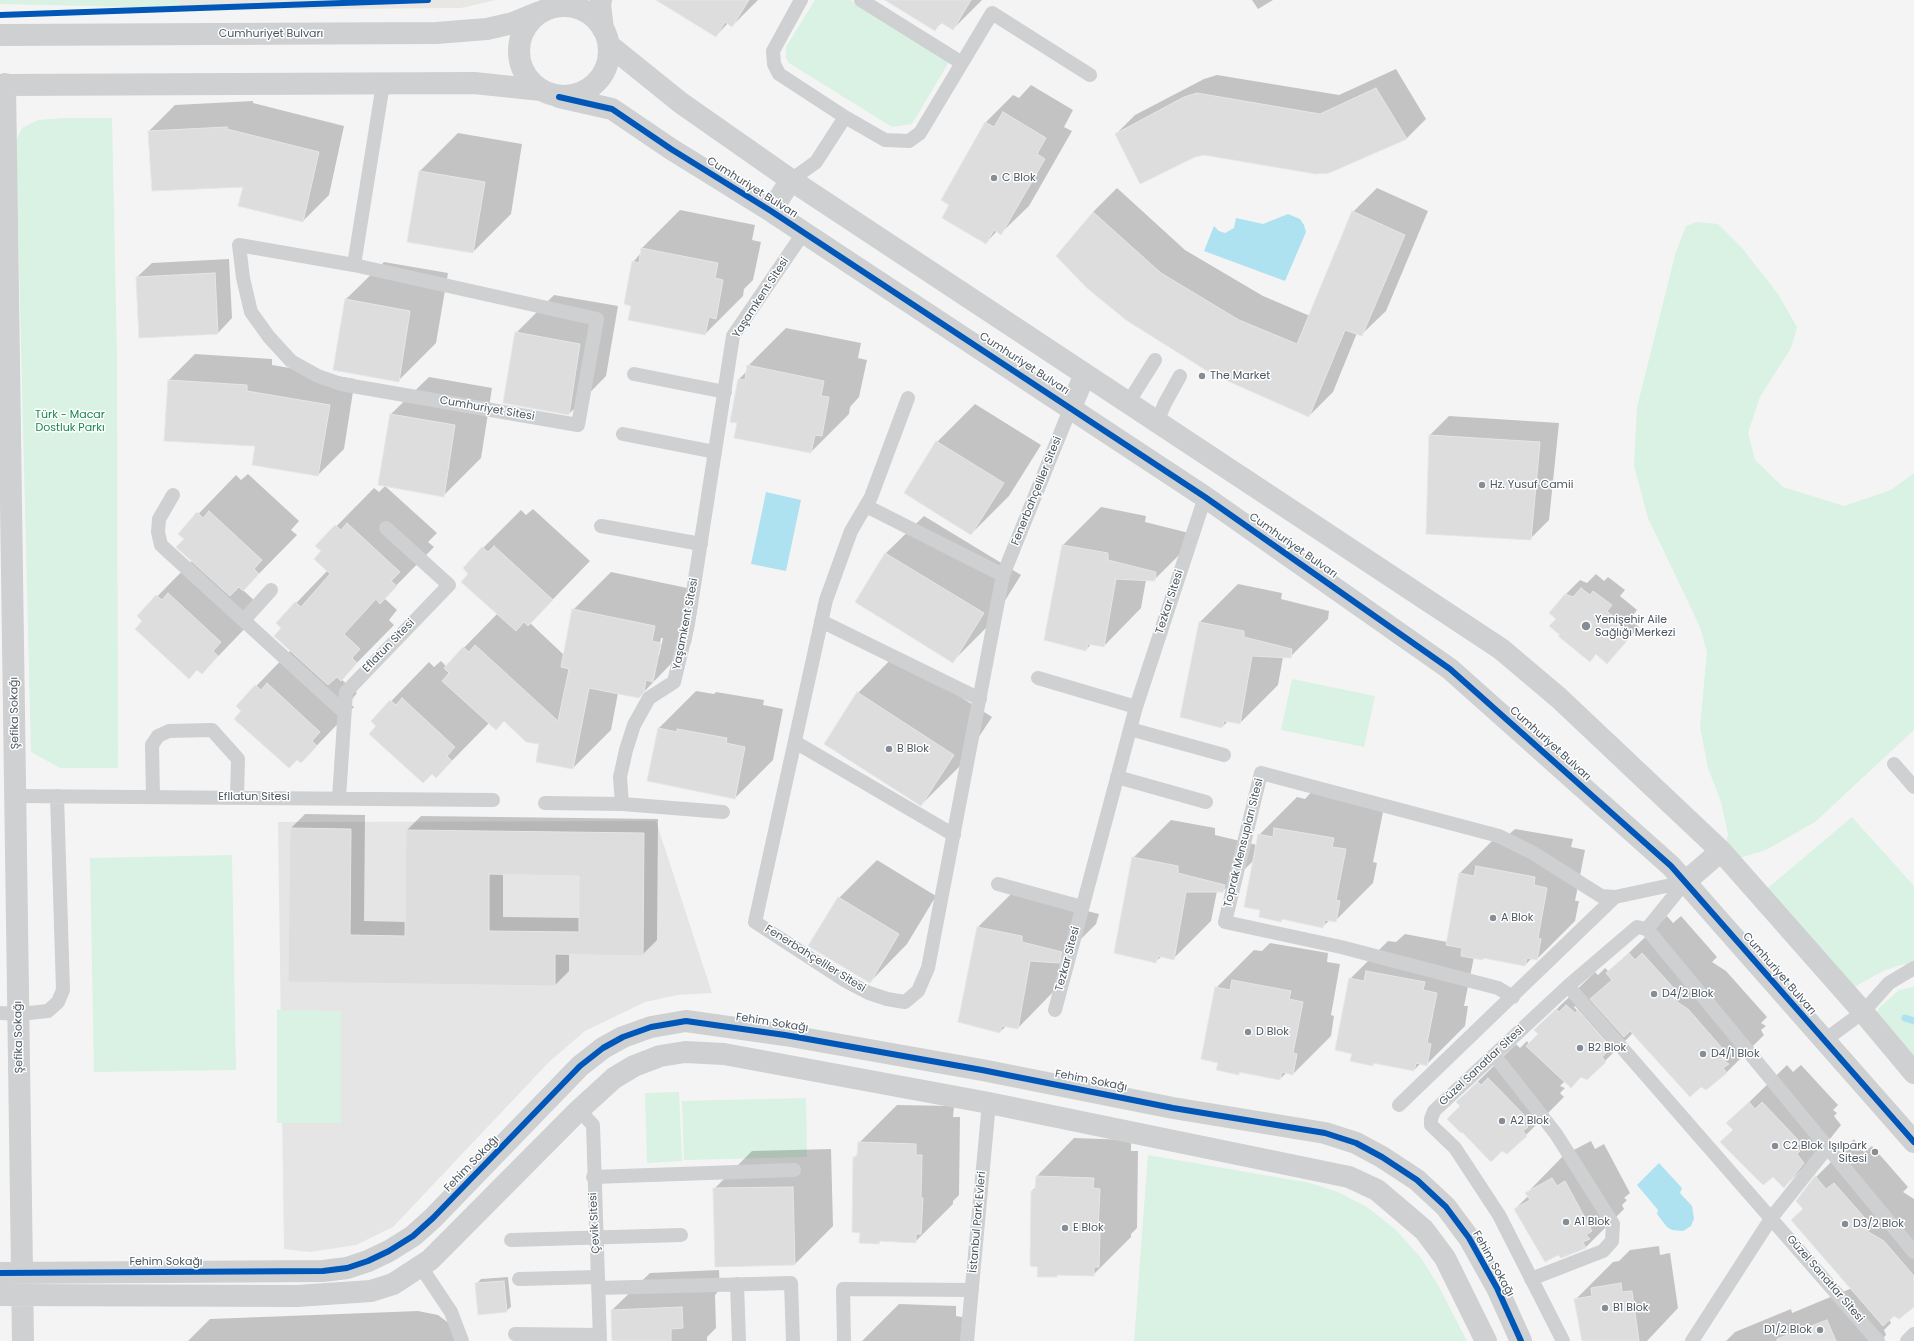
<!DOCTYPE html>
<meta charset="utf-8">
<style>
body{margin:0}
canvas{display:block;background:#f4f4f4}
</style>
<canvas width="1914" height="1341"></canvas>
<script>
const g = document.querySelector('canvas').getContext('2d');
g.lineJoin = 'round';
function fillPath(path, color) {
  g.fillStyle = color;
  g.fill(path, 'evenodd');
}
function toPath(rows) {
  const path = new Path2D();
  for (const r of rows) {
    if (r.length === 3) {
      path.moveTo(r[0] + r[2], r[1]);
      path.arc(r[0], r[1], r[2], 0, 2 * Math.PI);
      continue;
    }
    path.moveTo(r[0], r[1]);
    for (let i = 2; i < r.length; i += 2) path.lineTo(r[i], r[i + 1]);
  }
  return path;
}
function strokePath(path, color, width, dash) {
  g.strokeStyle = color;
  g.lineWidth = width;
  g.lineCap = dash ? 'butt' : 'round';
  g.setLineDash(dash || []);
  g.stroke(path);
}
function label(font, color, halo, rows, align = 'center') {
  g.font = font + ' Poppins,sans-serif';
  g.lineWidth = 3;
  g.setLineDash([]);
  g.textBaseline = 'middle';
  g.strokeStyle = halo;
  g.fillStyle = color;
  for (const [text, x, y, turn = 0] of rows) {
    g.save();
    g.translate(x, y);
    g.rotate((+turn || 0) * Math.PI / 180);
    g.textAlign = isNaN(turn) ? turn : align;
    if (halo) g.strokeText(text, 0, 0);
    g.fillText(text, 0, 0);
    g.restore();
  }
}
fillPath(toPath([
 [180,0,496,0,461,8,327,9,177,8]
]), '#e8e7e3');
fillPath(toPath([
 [656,821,712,993,678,995,645,1002,585,1031,549,1062,393,1227,356,1245,310,1252,284,1249,278,822]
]), '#e6e5e6');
fillPath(toPath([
 [0,0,180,0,177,8,0,4],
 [815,0,850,0,949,62,912,124,892,127,789,63,786,58,786,47],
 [64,118,112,118,117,359,118,768,60,768,31,752,16,141,22,128,38,120],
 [1696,222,1718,224,1742,248,1778,294,1797,327,1791,348,1760,397,1748,433,1755,460,1783,487,1844,506,1891,490,1914,473,1914,730,1815,822,1766,850,1743,857,1733,857,1725,848,1728,834,1721,802,1708,768,1700,727,1707,652,1700,627,1648,518,1634,466,1637,407,1675,255,1686,226],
 [1292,679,1375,696,1364,747,1281,730],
 [1852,817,1914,886,1914,963,1901,965,1883,971,1840,995,1756,898],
 [232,855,236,1070,94,1072,90,858],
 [1914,987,1914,1064,1874,1017,1880,1007,1899,990],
 [277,1010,341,1011,341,1123,277,1123],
 [679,1092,682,1161,647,1163,645,1093],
 [806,1098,807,1157,684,1160,682,1101],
 [1148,1155,1310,1183,1338,1192,1367,1207,1396,1230,1421,1258,1438,1285,1467,1341,1134,1341]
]), '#d9f2e3');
fillPath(toPath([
 [1288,214,1300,219,1304,225,1306,232,1285,281,1204,251,1214,226,1219,231,1225,233,1234,228,1236,218,1263,224],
 [766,492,801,500,786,571,751,564],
 [1659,1163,1682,1188,1680,1193,1692,1206,1694,1219,1691,1226,1683,1231,1672,1230,1667,1227,1657,1214,1658,1210,1637,1185]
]), '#aee2f0');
fillPath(toPath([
 [677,0,758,0,732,26,728,23,716,36],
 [886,0,982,0,953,29,942,22,935,30],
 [1252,0,1273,0,1258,9],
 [1396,69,1426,119,1407,138,1116,134,1135,115,1204,79,1217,75,1339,95],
 [1031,85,1073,110,1064,127,1072,131,1029,206,1001,233,997,231,986,243,951,204,969,151,986,122,1013,95,1019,98],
 [253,101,253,103,344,126,329,195,303,221,149,131,175,105],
 [458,133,522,144,511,214,473,252,408,241,420,171],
 [1117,188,1185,250,1263,296,1310,316,1353,212,1377,188,1428,211,1386,311,1361,335,1357,333,1333,392,1309,416,1093,212],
 [680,210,755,225,752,240,761,242,753,280,744,289,743,296,705,334,632,305,633,262,641,253,642,248],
 [229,259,232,318,218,333,137,277,152,263],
 [384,262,448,273,436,343,398,381,346,299],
 [554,295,618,306,606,376,569,414,516,333],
 [786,328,861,343,858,358,867,360,859,397,850,407,849,414,811,452,738,423,739,379,747,371,748,366],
 [195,354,272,359,272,365,355,379,344,449,318,475,257,445,169,380],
 [429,377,492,388,481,458,443,496,391,414],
 [975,404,1041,445,1009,496,971,534,905,493,937,442],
 [1449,416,1559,423,1549,520,1530,539,1430,435],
 [248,474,299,521,291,530,297,535,243,590,258,604,255,618,202,673,138,616,193,560,185,539,179,534,236,475,241,480],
 [385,486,437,533,428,542,434,547,384,598,397,610,389,620,394,625,341,679,357,693,349,703,354,707,301,762,237,706,291,650,283,628,277,623,328,570,322,551,317,546,374,488,379,492],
 [1101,507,1146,516,1145,522,1193,534,1192,542,1154,580,1146,580,1141,608,1104,646,1092,643,1086,650,1045,639,1063,545],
 [533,509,590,561,530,623,564,655,573,610,611,572,692,589,698,605,691,643,639,697,618,693,611,730,573,768,541,743,505,720,496,729,489,723,436,777,372,721,429,662,434,667,441,661,446,666,498,613,470,574,483,548,521,510,526,515],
 [661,638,663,638,659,656,657,656],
 [924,516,1021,575,991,623,953,661,886,553],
 [1596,574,1604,581,1608,577,1625,590,1620,596,1637,610,1630,619,1639,627,1607,663,1596,654,1589,661,1561,635,1557,619,1566,594,1580,580,1587,583],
 [1238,584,1282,593,1281,599,1329,611,1328,619,1290,657,1283,657,1278,685,1240,723,1228,721,1222,727,1181,717,1200,622],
 [895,655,992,717,959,767,921,805,858,693],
 [696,691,714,694,716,692,764,700,763,705,783,709,773,760,735,798,658,729],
 [1313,790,1383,812,1373,862,1377,863,1373,883,1335,921,1330,920,1323,926,1283,919,1281,921,1262,909,1254,860,1223,891,1217,891,1211,921,1173,959,1162,956,1155,962,1133,858,1171,820,1215,828,1215,835,1257,845,1259,835,1297,797,1305,799],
 [305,814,365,815,364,921,406,922,407,830,421,816,658,819,657,940,642,955,569,954,569,971,555,985,289,981,291,828],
 [503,874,580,875,580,918,503,917],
 [1515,829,1573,839,1571,847,1585,850,1575,901,1579,901,1575,921,1537,959,1532,958,1525,965,1485,957,1483,959,1474,957,1464,1006,1468,1006,1465,1026,1427,1064,1421,1063,1414,1070,1375,1062,1372,1065,1353,1053,1350,979,1388,941,1396,942,1405,934,1447,942,1460,873,1498,835,1506,837],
 [877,860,936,896,907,944,870,982,839,898],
 [1016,889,1059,904,1099,914,1096,924,1061,959,1055,990,1018,1028,1006,1026,1000,1032,978,927],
 [1667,916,1673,923,1681,916,1717,957,1712,962,1726,971,1767,1017,1761,1023,1766,1026,1761,1030,1764,1035,1726,1073,1633,1033,1605,1061,1581,1076,1565,1081,1560,1086,1565,1088,1560,1093,1564,1097,1526,1135,1461,1106,1457,1102,1516,1044,1520,1048,1527,1041,1529,1044,1539,1034,1535,1030,1595,972,1598,975,1605,968,1609,972],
 [1575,1006,1612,1048,1611,1049,1574,1007],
 [1270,943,1328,953,1327,962,1340,964,1331,1015,1334,1016,1331,1036,1293,1074,1287,1072,1280,1079,1240,1072,1238,1074,1219,1062,1216,988,1254,950,1262,951],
 [1787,1065,1793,1072,1801,1065,1838,1105,1833,1110,1837,1113,1834,1116,1841,1125,1822,1149,1784,1187,1773,1175,1721,1142,1734,1129,1728,1123],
 [897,1105,954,1106,953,1117,960,1117,959,1195,953,1201,953,1204,915,1242,881,1240,879,1243,861,1232,854,1158,858,1154,859,1143],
 [1074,1138,1131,1140,1131,1151,1138,1151,1137,1228,1131,1234,1131,1237,1093,1275,1059,1274,1056,1276,1039,1266,1032,1191,1036,1187,1037,1176],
 [1854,1139,1864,1152,1872,1146,1908,1187,1903,1192,1914,1199,1914,1306,1894,1315,1889,1319,1891,1323,1884,1330,1886,1335,1880,1341,1726,1341,1735,1332,1791,1309,1792,1313,1852,1288,1804,1209,1797,1201,1816,1177],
 [1591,1141,1595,1149,1604,1144,1630,1193,1624,1198,1627,1200,1622,1205,1624,1209,1586,1247,1561,1257,1515,1209,1528,1196,1527,1193,1564,1155],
 [831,1149,833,1226,795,1264,714,1189,752,1151],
 [1659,1246,1660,1255,1670,1253,1678,1308,1647,1341,1583,1341,1575,1300,1613,1262,1619,1261,1630,1250],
 [719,1270,720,1289,715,1295,716,1328,707,1337,707,1341,613,1341,612,1310,650,1273],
 [508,1277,511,1307,506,1311,476,1284,481,1279],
 [899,1304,956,1306,956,1316,962,1317,962,1341,862,1341],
 [418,1311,438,1315,450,1324,463,1341,188,1341,210,1319]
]), '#0003');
strokePath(toPath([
 [1905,1018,1914,1021]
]), '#aee2f0', 7);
const building = toPath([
 [656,0,749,0,732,27,725,22,716,37,656,0],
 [885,0,971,0,953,30,940,22,935,31,885,0],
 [1376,88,1407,139,1329,173,1316,174,1204,155,1195,157,1140,184,1115,134,1184,97,1197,93,1320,114,1376,88],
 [1003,112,1046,138,1037,154,1045,159,1001,235,994,230,986,244,942,218,949,205,941,200,985,122,994,127,1003,112],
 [227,127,227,129,319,152,303,222,238,206,243,187,152,191,148,131,227,127],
 [419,171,485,182,473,253,407,242,419,171],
 [1352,211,1405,235,1362,336,1345,330,1309,417,1212,374,1126,320,1087,288,1056,256,1093,212,1161,273,1239,320,1297,344,1352,211],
 [641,248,718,263,715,278,723,280,716,319,709,317,705,335,628,320,631,306,624,304,632,261,639,263,641,248],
 [215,273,218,334,139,338,136,277,215,273],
 [345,299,410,311,399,382,333,370,345,299],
 [515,332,580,344,569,415,503,403,515,332],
 [747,365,824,381,821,396,829,397,822,436,815,435,811,453,734,438,737,423,730,422,738,379,745,380,747,365],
 [168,380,247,385,247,391,330,405,318,476,252,465,255,446,164,441,168,380],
 [390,414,455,425,444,497,378,485,390,414],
 [1429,435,1540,442,1531,540,1426,534,1429,435],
 [936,441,1004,483,971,535,904,493,936,441],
 [209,511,262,560,254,569,259,574,243,591,239,587,230,596,176,547,184,539,178,534,197,512,203,518,209,511],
 [347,523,400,572,391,581,397,586,380,604,376,599,344,634,360,649,352,658,357,663,341,681,337,677,328,685,274,636,281,628,276,623,295,602,301,607,330,574,314,559,321,551,315,546,335,525,341,530,347,523],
 [1062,545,1108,553,1108,560,1156,572,1155,581,1116,579,1104,647,1088,644,1086,651,1044,640,1062,545],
 [494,546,553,600,528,626,524,622,516,631,461,582,468,574,463,568,482,547,488,552,494,546],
 [885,553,984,613,953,663,855,602,885,553],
 [1581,588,1590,595,1593,591,1612,605,1607,611,1623,625,1616,634,1626,642,1607,664,1596,654,1590,662,1558,636,1560,635,1549,626,1556,619,1549,613,1565,594,1573,597,1581,588],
 [168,593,221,642,213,651,218,656,202,674,197,670,189,679,135,629,142,621,137,616,156,595,162,600,168,593],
 [572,609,655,626,652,641,661,643,653,682,646,680,644,692,639,698,589,688,573,769,536,762,539,744,526,742,504,721,496,730,442,681,449,673,444,668,463,647,469,652,475,645,558,721,569,669,561,667,572,609],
 [1199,622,1244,631,1244,637,1292,649,1291,658,1252,656,1240,724,1224,721,1222,728,1180,717,1199,622],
 [267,683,320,732,312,741,317,746,301,763,297,760,289,768,234,719,241,711,236,706,255,685,261,690,267,683],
 [857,692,954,755,921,806,824,744,857,692],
 [402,698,455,747,447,756,452,761,436,778,432,774,423,783,369,734,376,726,371,721,390,700,396,705,402,698],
 [658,728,677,732,677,729,727,738,726,743,745,747,735,799,647,781,658,728],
 [290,828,351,829,350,935,405,936,406,830,644,833,643,956,555,954,555,986,288,982,290,828],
 [489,874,579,876,579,932,489,931,489,874],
 [1274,828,1334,838,1332,847,1346,849,1336,900,1340,901,1336,922,1325,920,1323,928,1282,919,1281,922,1259,917,1260,910,1244,907,1258,834,1273,837,1274,828],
 [1132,857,1178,866,1178,873,1225,885,1223,892,1186,892,1174,960,1158,956,1156,963,1114,953,1132,857],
 [1476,866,1535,877,1534,885,1547,888,1538,938,1541,939,1537,960,1527,958,1525,966,1483,958,1483,960,1461,956,1462,948,1446,945,1459,873,1474,876,1476,866],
 [838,897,899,934,870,983,808,946,838,897],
 [977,927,1022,936,1022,942,1062,952,1059,963,1030,961,1018,1029,1002,1026,1000,1033,958,1022,977,927],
 [1629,953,1635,960,1642,953,1680,995,1674,1000,1688,1009,1729,1056,1724,1061,1729,1064,1723,1068,1727,1073,1706,1090,1701,1087,1690,1097,1630,1031,1624,1037,1590,999,1612,980,1606,973,1629,953],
 [1366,971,1425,982,1423,990,1437,993,1427,1043,1431,1044,1427,1066,1416,1063,1414,1071,1373,1063,1373,1066,1350,1061,1352,1054,1335,1050,1349,978,1364,981,1366,971],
 [1232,980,1291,991,1289,999,1303,1002,1293,1053,1297,1054,1293,1075,1282,1072,1280,1080,1239,1072,1239,1075,1216,1070,1218,1063,1201,1059,1215,987,1230,990,1232,980],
 [1566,1005,1575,1013,1578,1010,1611,1048,1602,1057,1606,1062,1587,1080,1581,1077,1571,1088,1526,1046,1538,1034,1534,1030,1556,1009,1559,1012,1566,1005],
 [1488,1078,1528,1119,1523,1124,1528,1127,1523,1131,1527,1136,1507,1154,1502,1151,1491,1162,1462,1132,1461,1133,1447,1119,1460,1106,1456,1102,1478,1082,1481,1085,1488,1078],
 [1749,1102,1755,1109,1762,1102,1801,1143,1795,1148,1800,1151,1797,1154,1804,1163,1784,1188,1773,1177,1763,1185,1720,1142,1733,1130,1726,1123,1749,1102],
 [858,1142,916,1144,916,1155,922,1155,921,1198,923,1198,921,1234,916,1234,916,1243,879,1241,879,1244,859,1243,860,1233,852,1232,853,1157,857,1157,858,1142],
 [1036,1176,1094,1178,1093,1188,1100,1189,1098,1231,1100,1231,1099,1267,1094,1267,1094,1276,1057,1275,1057,1277,1037,1277,1038,1267,1030,1266,1031,1191,1035,1191,1036,1176],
 [1815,1176,1826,1189,1834,1183,1871,1225,1865,1230,1884,1241,1914,1276,1914,1307,1899,1319,1894,1316,1883,1326,1791,1220,1803,1209,1796,1201,1815,1176],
 [1552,1178,1557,1186,1565,1181,1592,1231,1586,1235,1590,1239,1583,1242,1586,1248,1561,1258,1558,1255,1545,1262,1514,1209,1530,1200,1525,1193,1552,1178],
 [793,1187,795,1265,715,1267,713,1188,793,1187],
 [504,1281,507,1312,478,1315,475,1283,504,1281],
 [1621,1283,1622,1292,1632,1291,1639,1341,1582,1341,1574,1299,1592,1296,1591,1288,1621,1283],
 [682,1307,683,1328,671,1329,671,1341,612,1341,611,1310,682,1307],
 [1827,1320,1836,1341,1777,1341,1777,1339,1827,1320]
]);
fillPath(building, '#ddddde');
strokePath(building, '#e5e6e7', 1);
strokePath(toPath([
 [801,0,773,51,774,64,779,74,845,117],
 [861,0,962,63],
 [791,180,816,162,845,117,885,140,909,141,920,133,992,13,1090,75],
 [354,265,239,245,243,278,251,312,269,337,291,361,318,376,341,384,578,425,597,319,354,265,383,84],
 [634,374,725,392],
 [908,398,871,497,851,531,826,600,755,922,844,980,869,993,887,999,905,1002,918,991,928,968,1003,575,1071,407],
 [1128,403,1155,360],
 [1157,422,1165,403,1180,376],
 [623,434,715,452],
 [173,495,159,519,158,532,161,545,344,712],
 [866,506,1003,575],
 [601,526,701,544],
 [244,620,271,590],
 [821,621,980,699],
 [1038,678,1136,707],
 [1130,729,1224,755],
 [795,742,954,835],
 [1894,764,1914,787],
 [1117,777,1206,802],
 [16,796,493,800],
 [153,797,152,745,158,736,169,731,212,730,238,759,237,797],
 [339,798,346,692,449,585,386,528],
 [545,803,622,804,620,777,626,750,634,725,649,698,674,682,688,624,733,336,804,232],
 [622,804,723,812],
 [1685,882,1647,929,1914,1252],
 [998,884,1082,907],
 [1568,986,1878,1341],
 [1513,997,1498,988,1341,947,1225,922,1261,773,1499,836,1533,853,1601,896,1615,897,1685,882],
 [1055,1010,1136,707,1205,497],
 [0,1013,19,1014,48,1011,58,1002,63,990,57,796],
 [1825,1040,1863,1012,1889,983,1914,968],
 [1494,1055,1556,1134,1613,1224,1612,1241,1603,1251,1531,1279],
 [1399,1105,1615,897],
 [579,1110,593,1125,600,1341],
 [593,1177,794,1170],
 [511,1240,681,1235],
 [421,1267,451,1312,462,1341],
 [519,1279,598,1277],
 [737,1284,739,1341],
 [598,1288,791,1283,793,1341],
 [515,1334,600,1335],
 [844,1341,843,1289,972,1290],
 [967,1341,989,1103],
 [1563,1341,1499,1215,1455,1148,1431,1125,1431,1119,1434,1111,1568,986,1637,927,1647,929],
 [1692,1341,1772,1217,1827,1148],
 [1907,1341,1914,1334]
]), '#ced0d2', 14);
strokePath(toPath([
 [601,0,600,4,603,29],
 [554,7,560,0]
]), '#ced0d2', 22);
strokePath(toPath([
 [564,51,45],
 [0,35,436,33,487,29,513,23,540,12],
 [609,45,681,103,791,180,1501,649,1559,698,1721,851,1863,1012,1914,1073],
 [5,84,23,1341],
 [0,85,474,83,541,90],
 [559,97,612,109,671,149,771,211,1205,497,1450,669,1671,866,1914,1142],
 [771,211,791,180],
 [1071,407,1085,374],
 [1685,882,1721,851],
 [0,1273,323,1271,347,1268,368,1261,389,1251,413,1236,433,1218,580,1066,603,1048,623,1037,651,1027,686,1021,785,1035,982,1070,1173,1108,1325,1133,1356,1143,1382,1157,1417,1180,1446,1207,1469,1238,1497,1288,1521,1341],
 [0,1295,297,1296,371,1291,393,1284,430,1260,579,1110,614,1078,634,1066,660,1056,685,1052,724,1054,989,1103,1349,1177,1377,1190,1424,1230,1445,1258,1486,1341]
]), '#ced0d2', 22);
strokePath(toPath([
 [0,15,428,0],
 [559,97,612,109,671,149,771,211,1205,497,1450,669,1671,866,1914,1142],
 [0,1273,323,1271,347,1268,368,1261,389,1251,413,1236,433,1218,580,1066,603,1048,623,1037,651,1027,686,1021,785,1035,982,1070,1173,1108,1325,1133,1356,1143,1382,1157,1417,1180,1446,1207,1469,1238,1497,1288,1521,1341]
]), '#0057b8', 6);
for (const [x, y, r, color] of [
 [994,178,4,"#868d94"],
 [1202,376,4,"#868d94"],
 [1482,485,4,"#868d94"],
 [1586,626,5,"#868d94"],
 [889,749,4,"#868d94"],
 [1493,918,4,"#868d94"],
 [1654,994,4,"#868d94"],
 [1248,1032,4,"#868d94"],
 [1580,1048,4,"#868d94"],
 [1703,1054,4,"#868d94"],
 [1502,1121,4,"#868d94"],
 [1775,1146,4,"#868d94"],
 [1875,1152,4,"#868d94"],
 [1566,1222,4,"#868d94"],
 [1845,1224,4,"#868d94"],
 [1065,1228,4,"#868d94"],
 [1605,1308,4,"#868d94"],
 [1820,1330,4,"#868d94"]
]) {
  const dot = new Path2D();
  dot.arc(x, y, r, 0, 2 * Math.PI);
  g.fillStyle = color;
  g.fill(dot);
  strokePath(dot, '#fff', 1.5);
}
label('11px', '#4a5661', '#fff', [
 ["Cumhuriyet Bulvarı",271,34],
 ["Cumhuriyet Bulvarı",752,188,32],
 ["Yaşamkent Sitesi",761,298,-57],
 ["Cumhuriyet Bulvarı",1024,364,33],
 ["Cumhuriyet Sitesi",487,409,10],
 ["Fenerbahçeliler Sitesi",1037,491,-68],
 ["Cumhuriyet Bulvarı",1293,546,35],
 ["Tezkar Sitesi",1170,602,-72],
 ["Yaşamkent Sitesi",686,624,-79],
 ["Eflatun Sitesi",389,646,-46],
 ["Şefika Sokağı",15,713,-91],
 ["Cumhuriyet Bulvarı",1550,744,42],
 ["Efllatun Sitesi",254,797],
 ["Toprak Mensupları Sitesi",1244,843,-76],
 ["Fenerbahçeliler Sitesi",815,959,32],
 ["Tezkar Sitesi",1068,959,-75],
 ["Cumhuriyet Bulvarı",1779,974,49],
 ["Fehim Sokağı",772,1023,9],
 ["Şefika Sokağı",19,1037,-91],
 ["Güzel Sanatlar Sitesi",1482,1066,-43],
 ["Fehim Sokağı",1091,1081,11],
 ["Fehim Sokağı",472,1164,-46],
 ["İstanbul Park Evleri",978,1222,-85],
 ["Çevik Sitesi",595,1223,-93],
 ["Fehim Sokağı",166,1262],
 ["Fehim Sokağı",1493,1264,61],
 ["Güzel Sanatlar Sitesi",1825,1279,49]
]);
label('11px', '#4a5661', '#fff', [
 ["C Blok",1002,178],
 ["The Market",1210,376],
 ["Hz. Yusuf Camii",1490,485],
 ["Yenişehir Aile",1595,620],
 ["Sağlığı Merkezi",1595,633],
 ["B Blok",897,749],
 ["A Blok",1501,918],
 ["D4/2 Blok",1662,994],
 ["D Blok",1256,1032],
 ["B2 Blok",1588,1048],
 ["D4/1 Blok",1711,1054],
 ["A2 Blok",1510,1121],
 ["C2 Blok",1783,1146],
 ["Işılpark",1867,1146,"right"],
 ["Sitesi",1867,1159,"right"],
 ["A1 Blok",1574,1222],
 ["D3/2 Blok",1853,1224],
 ["E Blok",1073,1228],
 ["B1 Blok",1613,1308],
 ["D1/2 Blok",1812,1330,"right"]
], 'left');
label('11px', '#17864f', '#fff', [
 ["Türk - Macar",70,415],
 ["Dostluk Parkı",70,428]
]);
</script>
